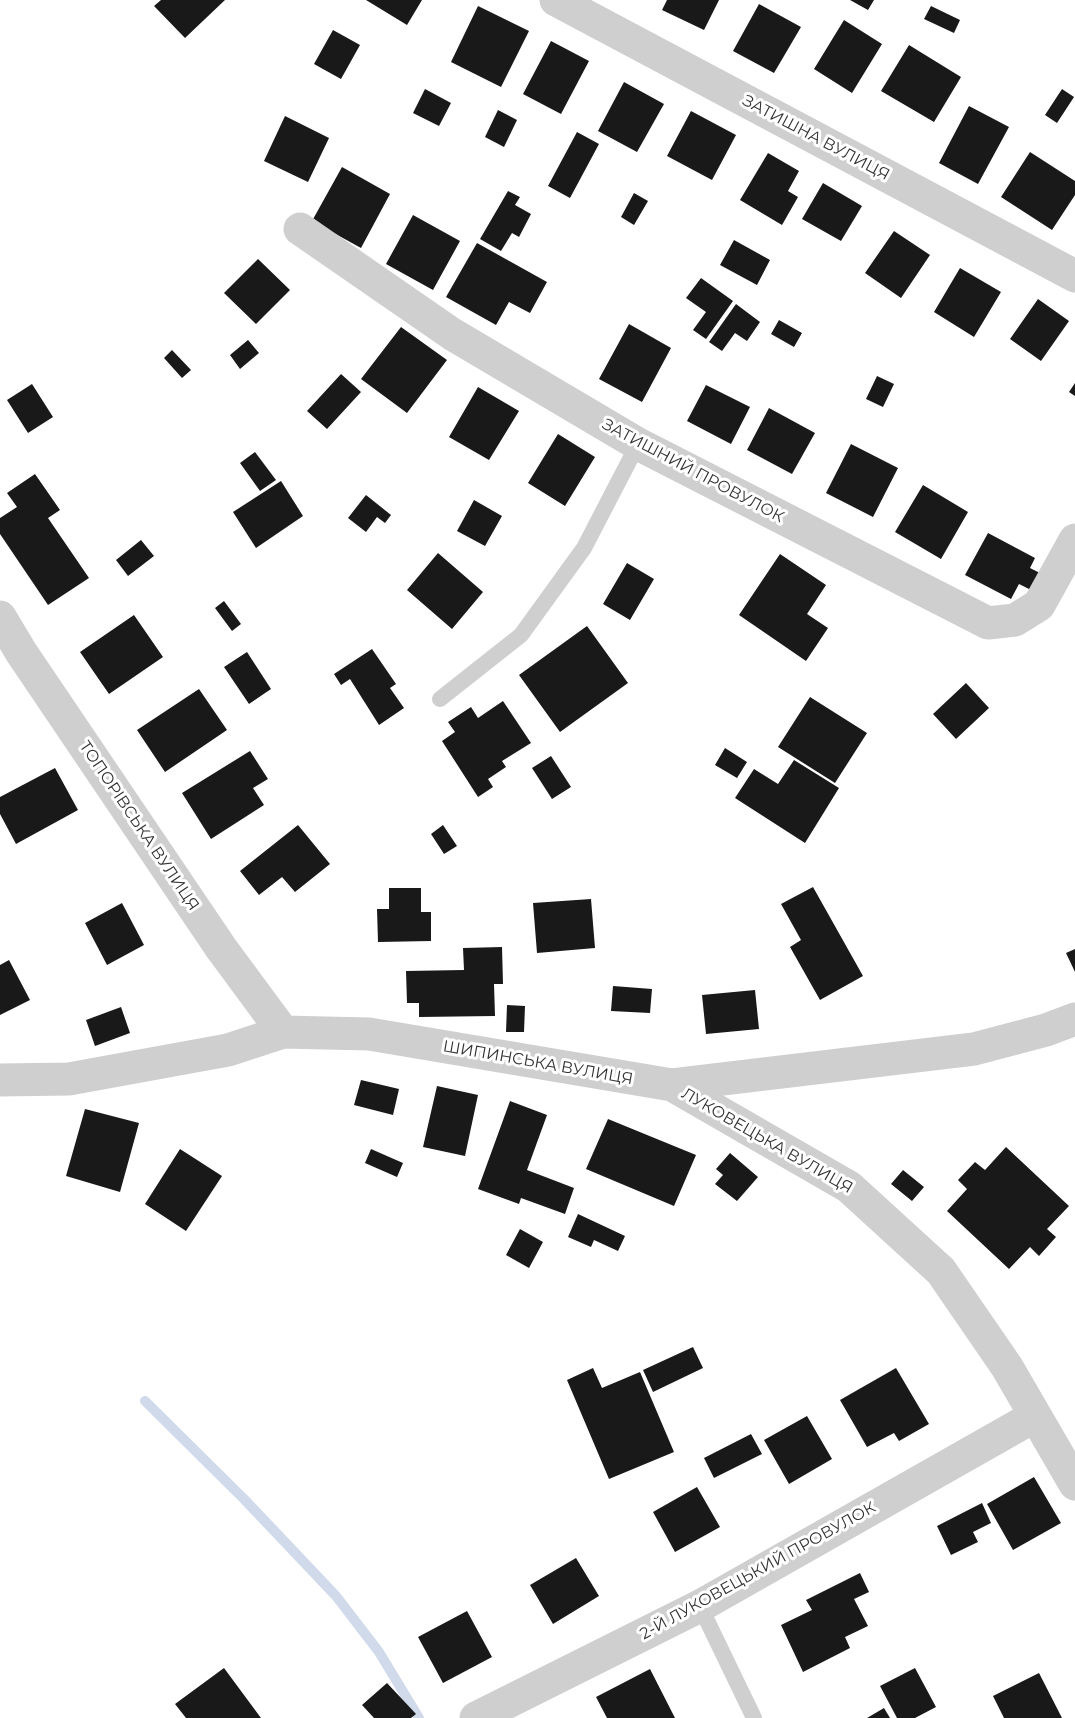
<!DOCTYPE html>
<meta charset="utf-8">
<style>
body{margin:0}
canvas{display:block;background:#fff}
</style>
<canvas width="1075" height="1718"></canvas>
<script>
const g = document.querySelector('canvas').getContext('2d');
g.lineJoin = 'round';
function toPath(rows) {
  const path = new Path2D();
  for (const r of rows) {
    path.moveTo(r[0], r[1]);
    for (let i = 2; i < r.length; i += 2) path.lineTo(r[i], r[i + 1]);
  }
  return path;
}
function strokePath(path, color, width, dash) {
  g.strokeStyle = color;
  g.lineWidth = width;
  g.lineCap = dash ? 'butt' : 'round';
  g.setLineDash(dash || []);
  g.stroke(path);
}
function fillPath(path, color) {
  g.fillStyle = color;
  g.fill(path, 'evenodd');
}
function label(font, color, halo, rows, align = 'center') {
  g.font = font + ' Montserrat,sans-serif';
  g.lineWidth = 6;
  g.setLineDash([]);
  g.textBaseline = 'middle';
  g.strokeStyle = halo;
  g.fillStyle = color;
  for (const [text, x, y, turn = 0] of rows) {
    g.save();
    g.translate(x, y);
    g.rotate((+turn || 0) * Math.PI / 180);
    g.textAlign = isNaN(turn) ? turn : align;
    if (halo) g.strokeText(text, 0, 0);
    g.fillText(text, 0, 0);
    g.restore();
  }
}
strokePath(toPath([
 [145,1401,244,1499,336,1596,379,1652,419,1718]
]), '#d0daeb', 10);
fillPath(toPath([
 [161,0,225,0,185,38,154,6],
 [366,0,422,0,407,25],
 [667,0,719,0,704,30,662,10],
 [850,0,874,0,868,10],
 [759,4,801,27,774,73,733,51],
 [478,6,529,31,501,87,451,62],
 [931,6,960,20,954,33,924,19],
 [844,20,882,44,852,93,814,69],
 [333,30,360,45,341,79,314,64],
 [551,41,589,61,561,114,523,94],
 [909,45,961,77,934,122,881,91],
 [624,82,664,104,637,152,598,131],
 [425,89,451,103,439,126,413,113],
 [1062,89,1074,97,1057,123,1045,115],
 [969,106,1009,127,978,184,939,163],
 [498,110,517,120,504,147,485,137],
 [691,111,736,135,712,180,667,156],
 [285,116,329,138,308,182,264,161],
 [577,132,599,144,570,198,548,186],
 [1030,152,1075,181,1075,195,1052,230,1001,197],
 [768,153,799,171,788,191,798,197,782,225,740,200],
 [342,167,390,194,361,248,312,221],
 [823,183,862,206,841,241,802,219],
 [508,191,520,197,515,205,531,214,519,237,512,233,501,251,480,239],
 [634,193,648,201,634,225,621,217],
 [413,215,460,241,433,290,386,264],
 [894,231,930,255,901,298,865,273],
 [734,240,770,260,757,285,720,265],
 [477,243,547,282,530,313,509,302,496,325,446,297],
 [258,259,290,290,256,324,224,293],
 [960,268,1001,292,974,337,934,312],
 [701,278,733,301,706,339,693,330,706,312,686,298],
 [1038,299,1069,321,1041,361,1010,339],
 [736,304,760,322,747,341,735,333,722,351,709,342],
 [779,320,802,333,794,347,771,334],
 [629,324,671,348,642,402,599,379],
 [401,327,447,360,407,413,361,379],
 [248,340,259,353,240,369,230,355],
 [172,350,191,370,182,378,164,358],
 [341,374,361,392,327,429,307,411],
 [877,376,894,384,883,407,866,399],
 [1075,383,1075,396,1069,392],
 [32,384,53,417,28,433,7,400],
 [706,385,750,407,731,444,687,421],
 [478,387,519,411,489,460,449,437],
 [769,408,815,433,792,474,747,450],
 [558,434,595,457,565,506,528,483],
 [851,444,898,468,873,517,826,493],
 [255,452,276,480,260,491,240,463],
 [35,474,60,510,48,518,89,578,48,605,0,534,0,518,17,507,7,493],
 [281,481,303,516,256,548,233,512],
 [923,485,968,512,941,559,895,532],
 [366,495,391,515,385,523,377,517,366,532,348,518],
 [474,500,502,516,485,546,457,531],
 [988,533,1035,558,1030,568,1040,573,1031,590,1019,584,1011,599,965,575],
 [141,540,154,556,128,576,116,560],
 [438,553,483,592,452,629,407,590],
 [780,554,826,585,807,614,828,628,806,661,739,615],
 [627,563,654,579,630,620,603,604],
 [224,601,241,624,232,631,215,608],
 [134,615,163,657,109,694,80,652],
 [587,626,628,683,560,732,519,675],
 [372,649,396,684,390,688,404,708,379,725,350,679,341,685,334,674],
 [247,652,271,689,249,704,224,667],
 [966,683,989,708,956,739,933,714],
 [199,689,227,730,165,772,137,730],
 [810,697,867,733,835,783,778,747],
 [503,701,531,743,502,761,506,767,488,779,493,787,478,797,442,741,455,732,448,722,471,707,478,718],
 [725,748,747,762,737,778,715,765],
 [250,751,268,779,253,788,264,805,211,839,182,793],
 [551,756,571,787,552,799,532,768],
 [794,760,839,788,805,843,735,798,754,769,778,784],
 [55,768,78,810,16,844,0,814,0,797],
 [298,825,330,864,295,892,282,877,259,895,240,871],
 [443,825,457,846,444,854,431,834],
 [813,887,863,976,820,1000,790,947,801,940,781,904],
 [389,888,421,888,421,912,431,912,431,941,378,942,377,909,389,909],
 [591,899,595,948,537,953,533,903],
 [122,903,144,945,107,965,85,923],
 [502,947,503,984,494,984,495,1016,419,1017,419,1003,407,1003,406,971,464,970,463,948],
 [1075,949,1075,972,1066,953],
 [9,960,30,1000,0,1015,0,965],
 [613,986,652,989,650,1013,611,1011],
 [755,990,759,1029,706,1034,702,995],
 [507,1005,525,1006,524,1032,506,1032],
 [121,1007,130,1033,95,1046,86,1020],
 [361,1080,399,1089,393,1115,354,1105],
 [437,1086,478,1095,465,1156,423,1147],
 [510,1101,547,1115,527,1170,574,1188,565,1214,521,1198,519,1204,478,1189],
 [85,1109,139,1123,120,1192,66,1176],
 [608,1119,696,1155,674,1206,586,1169],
 [1006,1147,1069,1206,1047,1229,1056,1237,1039,1256,1030,1247,1009,1269,947,1211,967,1189,958,1180,975,1162,985,1170],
 [180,1149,222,1176,186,1231,145,1204],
 [371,1149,403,1163,397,1177,365,1163],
 [730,1153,758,1177,737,1201,715,1184,723,1175,716,1169],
 [903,1170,924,1187,912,1201,891,1184],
 [578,1214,625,1236,618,1251,594,1240,591,1247,568,1237],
 [520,1229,543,1242,529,1268,506,1255],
 [693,1347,703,1368,653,1392,643,1370],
 [593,1368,602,1388,640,1372,674,1452,609,1479,567,1380],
 [896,1368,929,1424,899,1441,894,1433,867,1447,840,1400],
 [807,1416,832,1459,789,1484,764,1440],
 [751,1434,762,1454,714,1478,704,1458],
 [1034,1477,1061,1523,1013,1550,987,1504],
 [697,1487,720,1527,675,1552,653,1512],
 [982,1503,991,1523,973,1532,978,1542,951,1555,937,1526],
 [576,1558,599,1596,553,1624,530,1585],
 [860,1573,869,1592,854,1599,868,1626,845,1637,850,1648,803,1672,781,1625,812,1610,806,1600],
 [467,1611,492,1657,443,1683,418,1637],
 [224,1668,261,1718,186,1718,175,1704],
 [915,1668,936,1707,915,1718,897,1718,880,1686],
 [650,1669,675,1718,607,1718,596,1697],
 [1039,1673,1062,1718,1004,1718,993,1696],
 [387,1683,416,1714,411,1718,374,1718,362,1705],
 [884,1708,890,1718,867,1718]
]), '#191919');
strokePath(toPath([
 [440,699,521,635,584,548,638,444],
 [700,1606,754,1718]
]), '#cfcfcf', 16);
strokePath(toPath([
 [556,0,1075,276],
 [300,229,452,334,638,444,988,623,1015,620,1039,605,1075,540],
 [0,617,21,652,221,948,283,1032],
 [0,1080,69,1079,228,1050,283,1032,369,1034,672,1085,974,1049,1046,1030,1075,1019],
 [672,1085,849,1187,941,1271,1007,1367,1075,1484],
 [476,1718,700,1606,1035,1416]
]), '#cfcfcf', 33);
label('16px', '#323232', '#fff', [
 ["ЗАТИШНА ВУЛИЦЯ",816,138,28],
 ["ЗАТИШНИЙ ПРОВУЛОК",693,471,28],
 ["ТОПОРІВСЬКА ВУЛИЦЯ",139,826,56],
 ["ШИПИНСЬКА ВУЛИЦЯ",538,1063,10],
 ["ЛУКОВЕЦЬКА ВУЛИЦЯ",767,1141,30],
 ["2-Й ЛУКОВЕЦЬКИЙ ПРОВУЛОК",758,1571,-29]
]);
</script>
